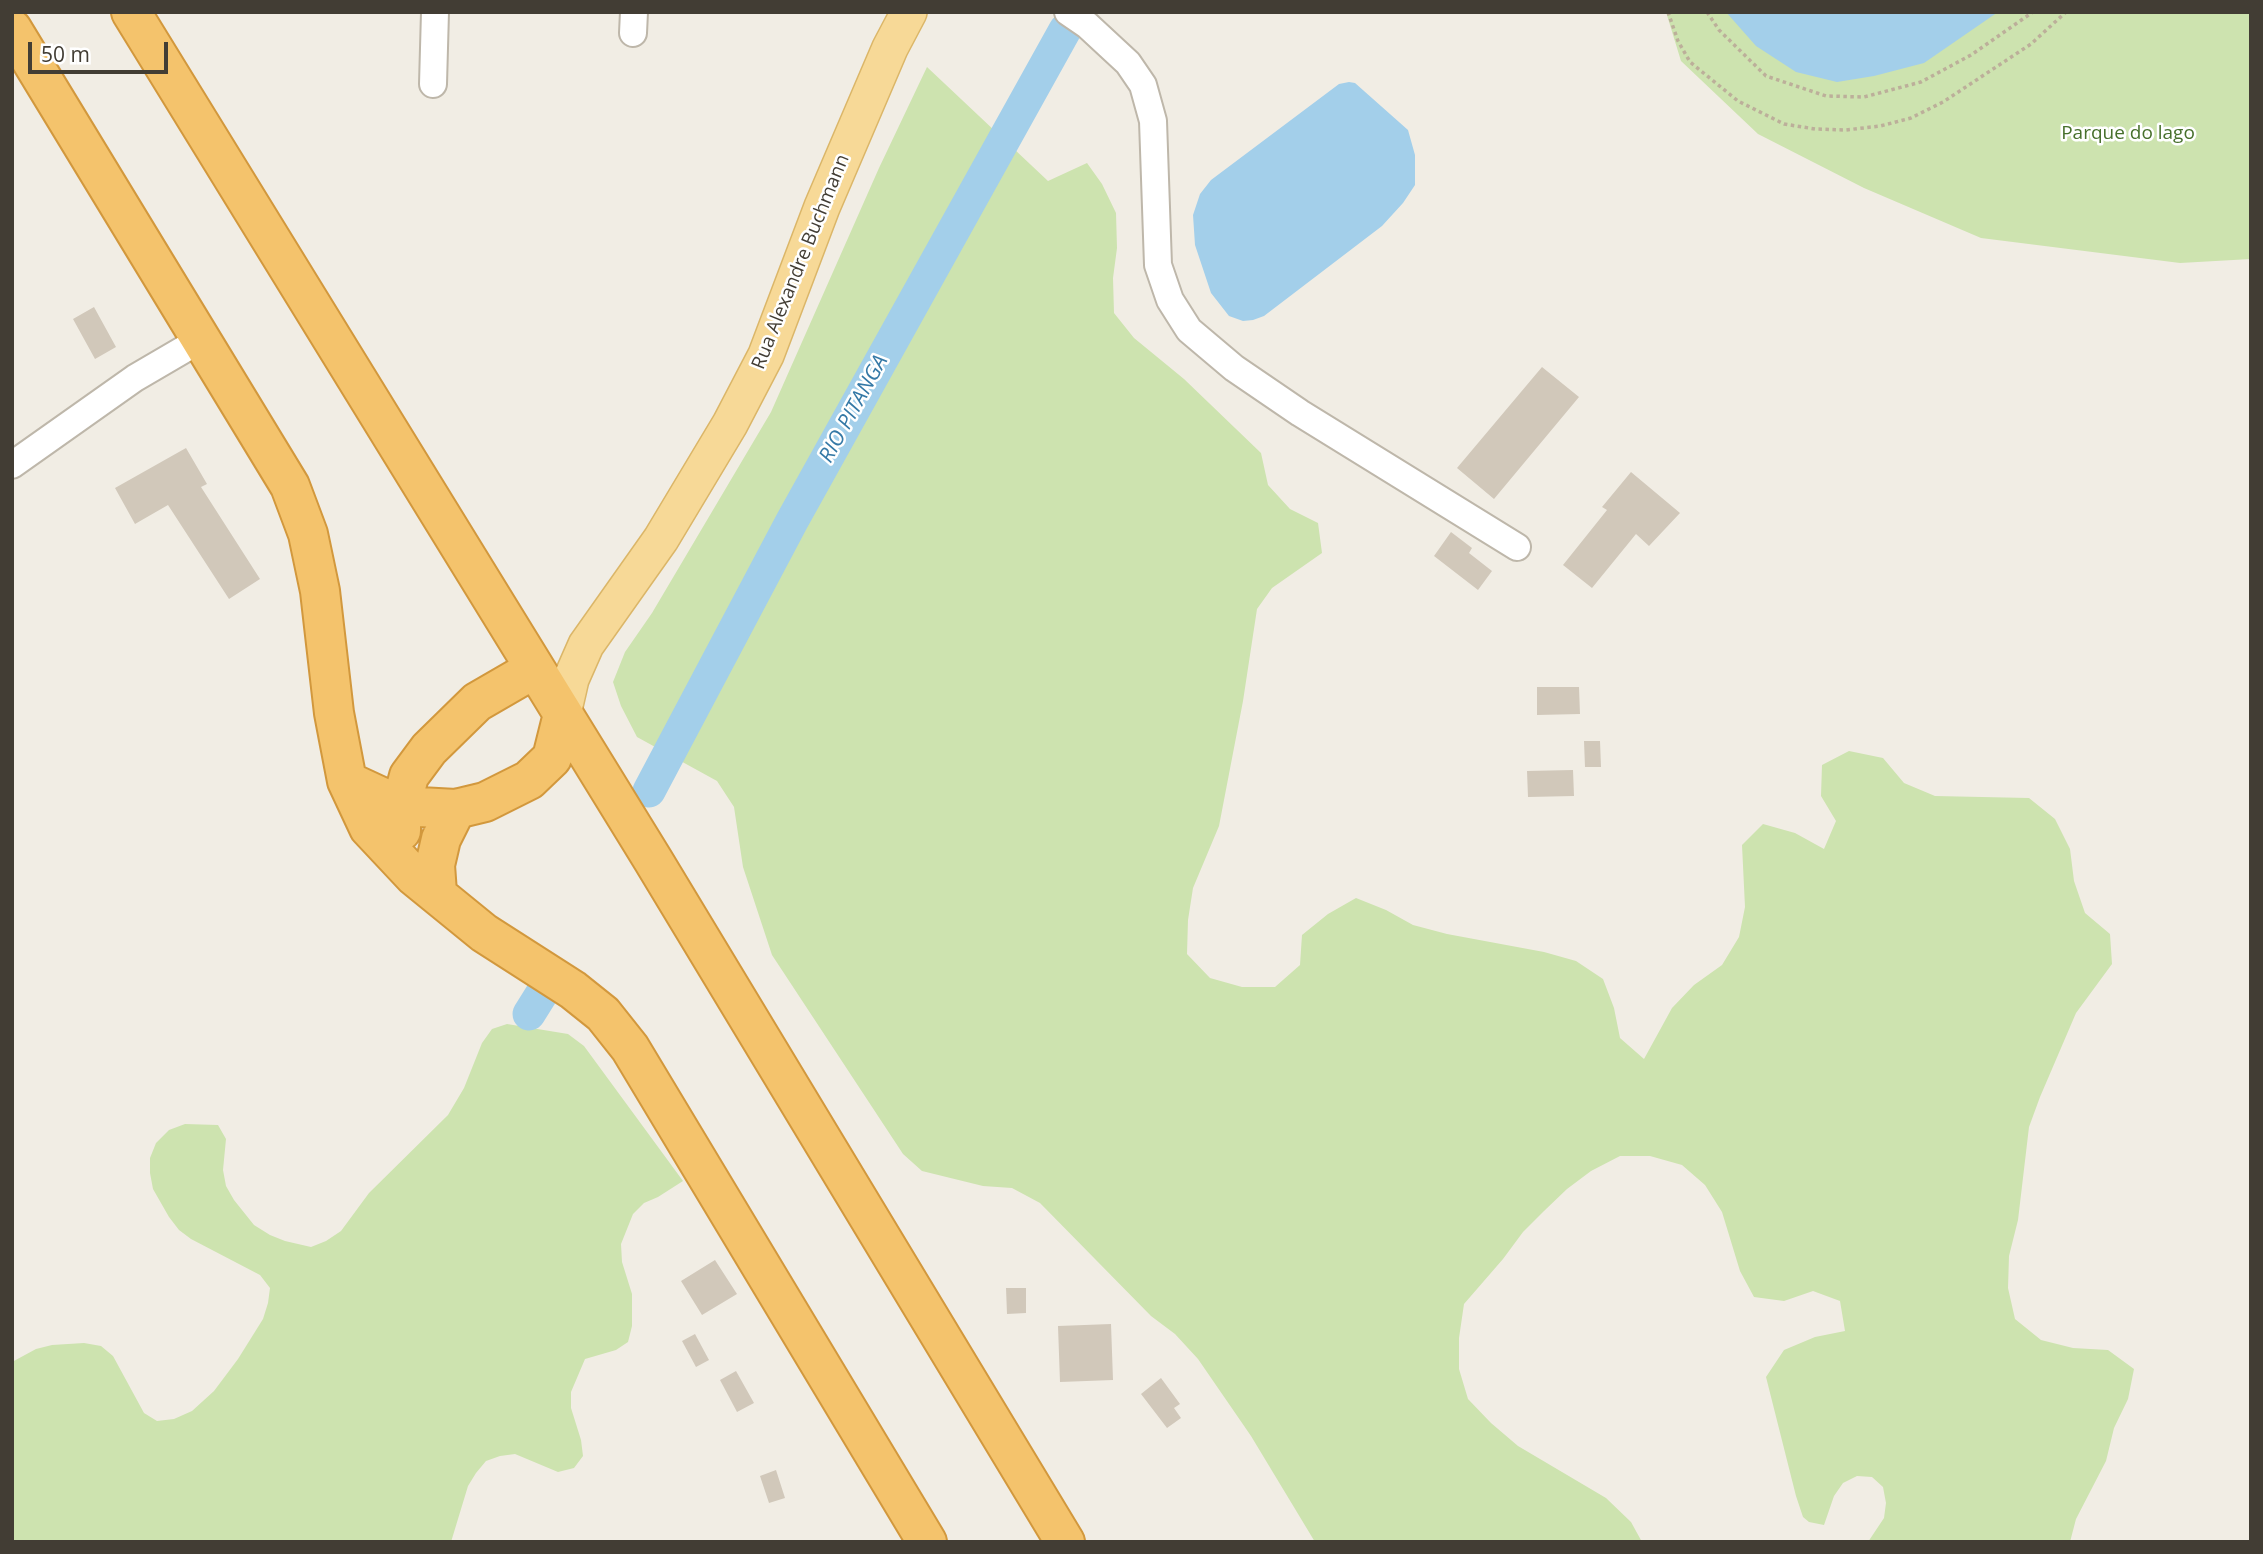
<!DOCTYPE html>
<style>
body{margin:0}
#map{position:relative;width:2263px;height:1554px;overflow:hidden;background:#f1ede4;font-family:"Open Sans",sans-serif}
canvas{display:block}
.frame{position:absolute;inset:0;border:14px solid #423d34;pointer-events:none}
.scale{position:absolute;left:28px;top:42px;width:140px;height:32px;box-sizing:border-box;border:4px solid #423d34;border-top:0;padding-left:9px;font-size:21px;line-height:24px;white-space:nowrap;color:#423d34;-webkit-text-stroke:5px #fff;paint-order:stroke}
</style>
<div id="map">
<canvas width="2263" height="1554"></canvas>
<div class="frame"></div>
<div class="scale">50 m</div>
</div>
<script>
const g = document.querySelector('canvas').getContext('2d');
g.lineJoin = 'round';
function fillPath(path, color) {
  g.fillStyle = color;
  g.fill(path, 'evenodd');
}
function toPath(rows) {
  const path = new Path2D();
  for (const r of rows) {
    path.moveTo(r[0], r[1]);
    for (let i = 2; i < r.length; i += 2) path.lineTo(r[i], r[i + 1]);
  }
  return path;
}
function strokePath(path, color, width, dash) {
  g.strokeStyle = color;
  g.lineWidth = width;
  g.lineCap = dash ? 'butt' : 'round';
  g.setLineDash(dash || []);
  g.stroke(path);
}
function label(font, color, halo, rows, align = 'center') {
  g.font = font + ' "Open Sans",sans-serif';
  g.lineWidth = 5;
  g.setLineDash([]);
  g.textBaseline = 'middle';
  g.strokeStyle = halo;
  g.fillStyle = color;
  for (const [text, x, y, turn = 0] of rows) {
    g.save();
    g.translate(x, y);
    g.rotate((+turn || 0) * Math.PI / 180);
    g.textAlign = isNaN(turn) ? turn : align;
    if (halo) g.strokeText(text, 0, 0);
    g.fillText(text, 0, 0);
    g.restore();
  }
}
fillPath(toPath([
 [1666,12,2251,12,2251,259,2180,263,1981,238,1864,188,1758,134,1681,61],
 [927,67,1048,181,1087,163,1102,184,1116,213,1117,248,1113,278,1114,313,1134,338,1184,379,1261,453,1268,485,1290,509,1318,523,1322,553,1272,588,1257,609,1243,701,1219,826,1193,888,1188,920,1187,954,1210,978,1242,987,1275,987,1300,965,1302,935,1328,914,1356,898,1386,910,1413,925,1447,934,1544,952,1576,961,1603,979,1614,1008,1620,1038,1644,1059,1672,1008,1694,985,1722,965,1739,937,1745,907,1742,845,1763,824,1795,833,1824,849,1836,821,1821,796,1822,765,1849,751,1883,758,1904,783,1935,796,2029,798,2055,819,2070,849,2074,881,2085,913,2110,934,2112,964,2076,1013,2040,1097,2029,1127,2018,1220,2009,1256,2008,1288,2015,1319,2041,1340,2073,1348,2108,1350,2134,1369,2128,1399,2114,1428,2106,1461,2076,1519,2070,1542,1868,1542,1884,1518,1886,1503,1883,1487,1872,1477,1857,1476,1843,1483,1834,1496,1824,1525,1809,1522,1803,1517,1796,1496,1766,1377,1784,1350,1815,1337,1845,1331,1840,1301,1813,1291,1784,1301,1754,1297,1740,1271,1722,1212,1705,1185,1682,1165,1650,1156,1620,1156,1591,1171,1567,1189,1544,1211,1523,1232,1503,1259,1464,1304,1459,1338,1459,1369,1468,1399,1491,1423,1518,1446,1606,1498,1631,1522,1642,1542,1315,1542,1251,1436,1198,1359,1175,1334,1151,1316,1040,1203,1012,1188,983,1186,922,1171,903,1154,772,955,743,867,734,807,717,781,637,737,621,706,613,682,625,652,652,613,771,412,879,168],
 [507,1024,568,1034,584,1046,683,1181,658,1197,644,1203,633,1214,621,1244,622,1262,632,1294,632,1326,628,1342,616,1350,585,1359,571,1392,571,1408,581,1440,583,1456,574,1468,558,1472,515,1454,500,1456,486,1461,476,1473,468,1486,451,1542,12,1542,12,1362,36,1349,52,1345,84,1343,101,1346,113,1356,144,1413,157,1421,174,1419,192,1411,214,1391,238,1359,263,1319,268,1303,270,1288,260,1275,191,1239,179,1230,169,1217,153,1189,150,1173,150,1158,156,1143,169,1130,185,1124,218,1125,226,1139,223,1170,226,1186,234,1200,254,1225,270,1235,285,1241,311,1247,326,1241,341,1231,369,1193,448,1115,464,1088,482,1043,492,1029]
]), '#cde3af');
fillPath(toPath([
 [1726,12,1998,12,1924,63,1874,76,1837,82,1796,72,1756,46],
 [1349,82,1355,83,1408,130,1415,155,1415,185,1403,203,1382,226,1264,316,1253,320,1243,321,1229,316,1211,293,1195,245,1193,215,1200,194,1211,180,1339,84]
]), '#a3cfea');
strokePath(toPath([
 [649,791,792,521,1065,30],
 [529,1014,544,990]
]), '#a3cfea', 33);
fillPath(toPath([
 [94,307,116,347,95,359,73,319],
 [1542,367,1579,397,1494,499,1457,468],
 [186,448,207,484,201,487,260,579,229,599,168,505,135,524,115,488],
 [1631,472,1680,513,1649,546,1636,534,1592,588,1563,565,1607,510,1602,507],
 [1451,532,1472,548,1469,553,1492,571,1478,590,1434,556],
 [1537,687,1579,687,1580,714,1537,715],
 [1584,741,1600,741,1601,767,1585,767],
 [1573,770,1574,796,1528,797,1527,771],
 [715,1260,737,1294,702,1315,681,1281],
 [1006,1288,1026,1288,1026,1313,1007,1314],
 [1111,1324,1113,1380,1060,1382,1058,1326],
 [695,1334,709,1360,696,1367,682,1341],
 [736,1371,754,1403,737,1412,720,1380],
 [1161,1378,1180,1404,1174,1408,1181,1418,1167,1428,1141,1394],
 [776,1470,785,1498,769,1503,760,1476]
]), '#d1c8ba');
const minor = toPath([
 [1068,12,1087,25,1128,63,1143,85,1153,121,1158,265,1170,300,1189,330,1234,368,1300,413,1517,547],
 [633,33,634,12],
 [433,84,435,12],
 [12,465,135,378,200,340]
]);
const major = toPath([
 [563,714,571,679,586,645,661,539,730,424,766,355,822,207,890,48,909,12]
]);
const highway = toPath([
 [131,12,653,860,1065,1542],
 [12,29,290,486,308,534,320,591,334,713,347,781,369,828,414,876,484,933,573,990,603,1014,630,1048,927,1542],
 [347,781,401,806,456,809,485,802,529,780,552,758,563,714],
 [401,831,401,806,409,776,429,749,477,702,534,669],
 [437,893,435,865,441,839,456,809]
]);
strokePath(minor, '#beb7aa', 30);
strokePath(major, '#dbb668', 38);
strokePath(highway, '#d2983d', 42);
strokePath(toPath([
 [1668,12,1678,41,1690,62,1738,101,1784,124,1815,129,1846,130,1880,126,1911,118,1943,102,2031,44,2066,12],
 [1707,12,1719,30,1766,76,1826,96,1864,97,1921,82,1971,55,2033,12]
]), '#bcaf9a', 3.5, [3.5, 3.5]);
strokePath(minor, '#fff', 26);
strokePath(major, '#f7d997', 35);
strokePath(highway, '#f4c36c', 38);
label('19px', '#47702c', '#fff', [
 ["Parque do lago",2128,134]
]);
label('19px', '#423d34', '#fff', [
 ["Rua Alexandre Buchmann",801,262,-68]
]);
label('italic 21px', '#3579a6', '#fff', [
 ["RIO PITANGA",854,409,-61]
]);
</script>
